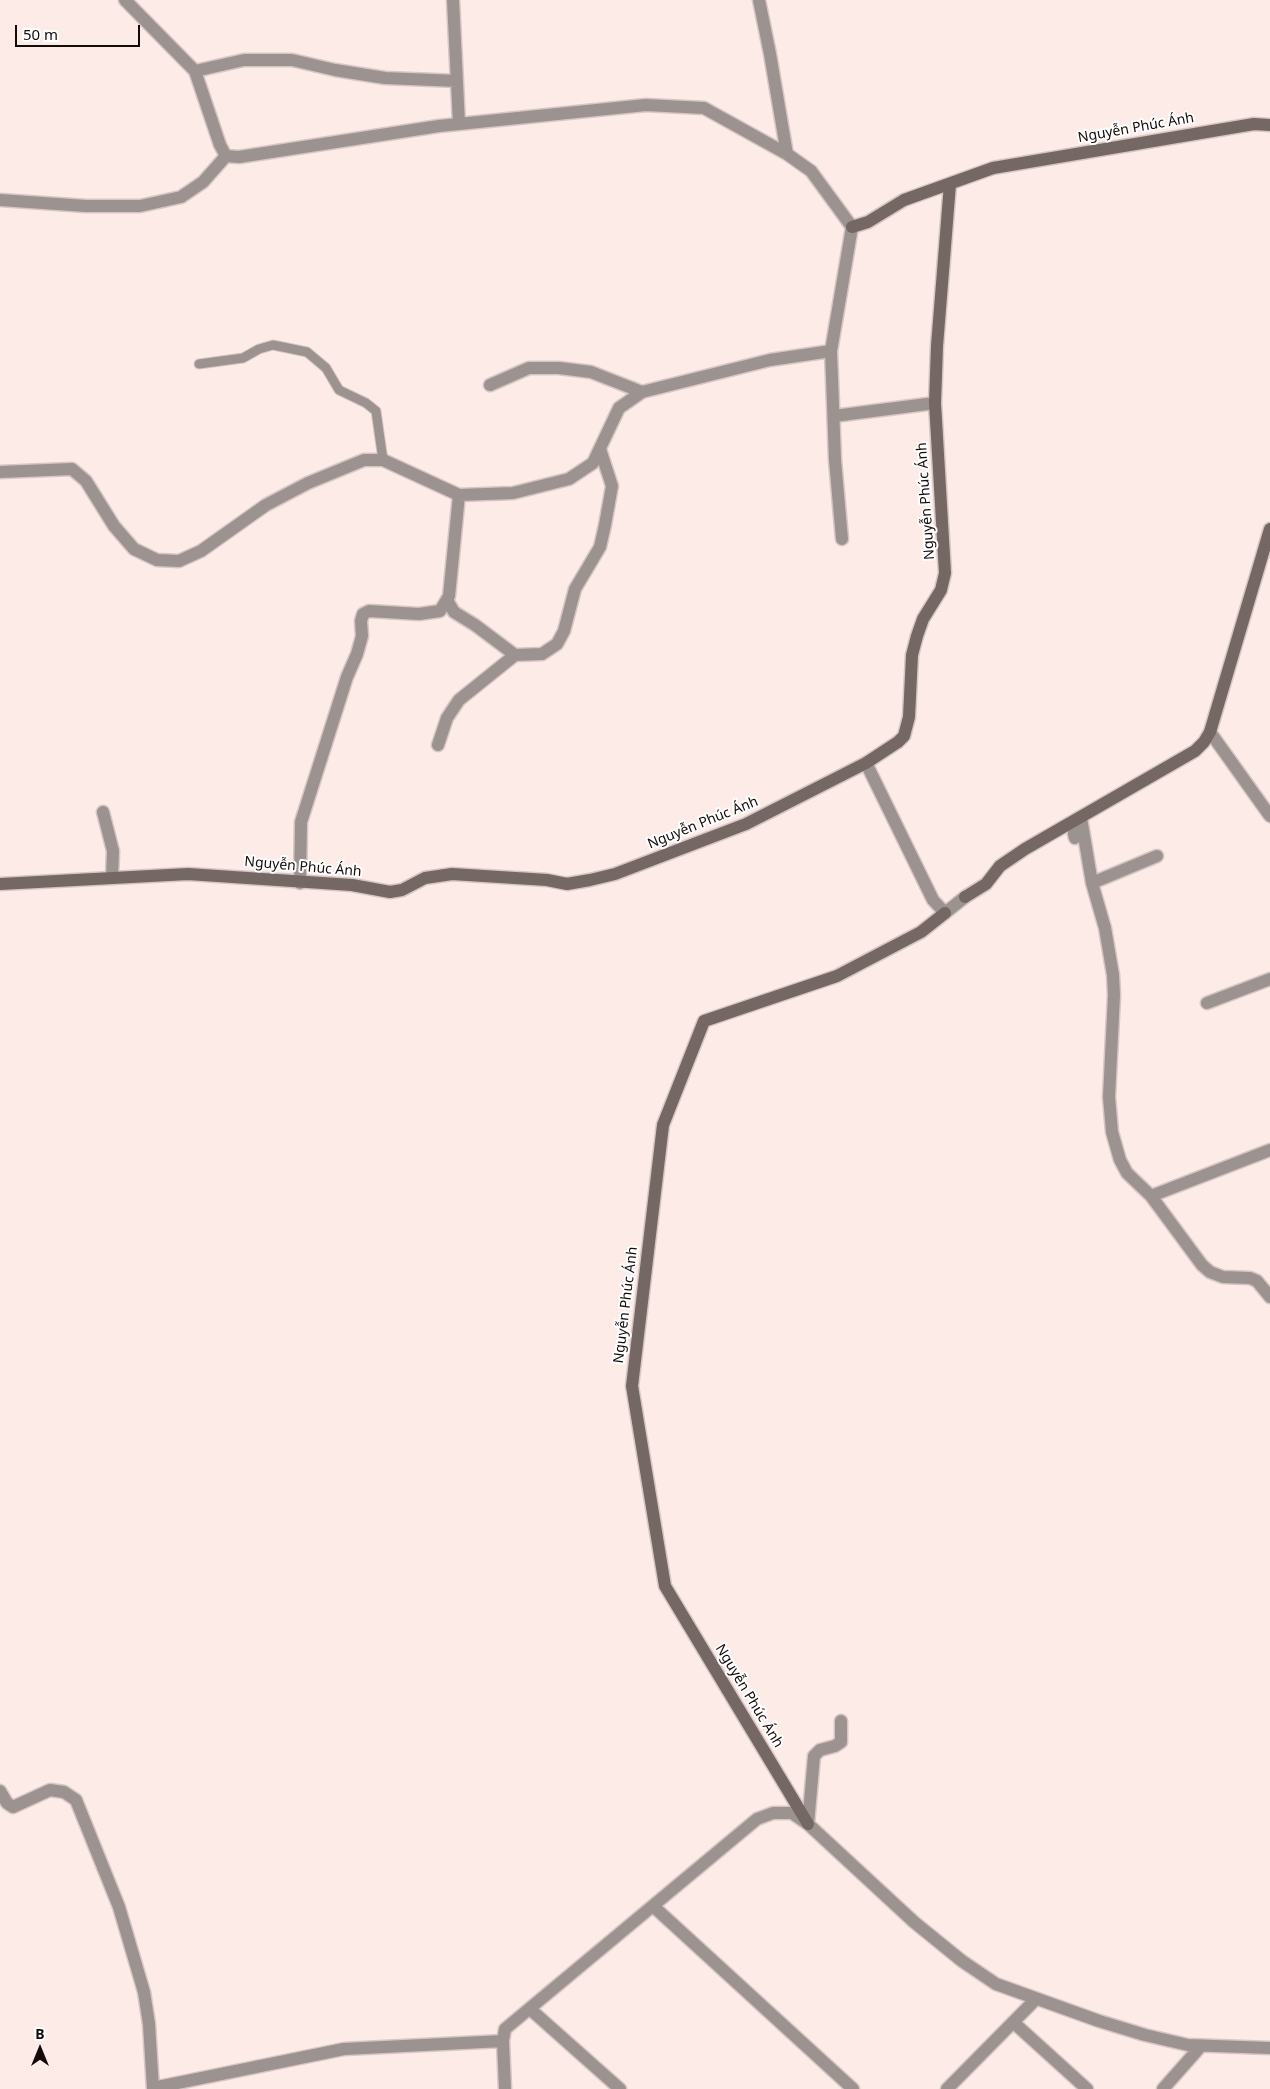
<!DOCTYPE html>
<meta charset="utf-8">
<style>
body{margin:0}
#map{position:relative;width:1270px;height:2089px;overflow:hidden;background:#fdebe7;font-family:"Noto Sans",sans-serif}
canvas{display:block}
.north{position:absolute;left:15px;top:2024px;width:50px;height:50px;-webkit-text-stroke:4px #fff;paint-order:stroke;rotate:0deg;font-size:14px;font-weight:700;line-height:20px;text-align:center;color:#120b0a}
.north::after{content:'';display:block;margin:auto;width:18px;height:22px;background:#120b0a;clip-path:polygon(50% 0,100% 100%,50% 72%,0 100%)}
.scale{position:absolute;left:15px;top:25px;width:125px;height:22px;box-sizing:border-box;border:2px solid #120b0a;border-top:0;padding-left:6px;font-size:15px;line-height:18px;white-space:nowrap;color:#120b0a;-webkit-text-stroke:4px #fff;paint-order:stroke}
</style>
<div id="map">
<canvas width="1270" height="2089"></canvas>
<div class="north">B</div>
<div class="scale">50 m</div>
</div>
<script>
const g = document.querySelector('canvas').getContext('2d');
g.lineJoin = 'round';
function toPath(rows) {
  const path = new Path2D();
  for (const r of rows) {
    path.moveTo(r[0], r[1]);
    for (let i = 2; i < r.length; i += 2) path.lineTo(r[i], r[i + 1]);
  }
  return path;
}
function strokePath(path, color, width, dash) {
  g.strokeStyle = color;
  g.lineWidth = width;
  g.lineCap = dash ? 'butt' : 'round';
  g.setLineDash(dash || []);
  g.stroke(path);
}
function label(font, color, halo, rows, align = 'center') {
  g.font = font + ' "Noto Sans",sans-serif';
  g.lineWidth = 4;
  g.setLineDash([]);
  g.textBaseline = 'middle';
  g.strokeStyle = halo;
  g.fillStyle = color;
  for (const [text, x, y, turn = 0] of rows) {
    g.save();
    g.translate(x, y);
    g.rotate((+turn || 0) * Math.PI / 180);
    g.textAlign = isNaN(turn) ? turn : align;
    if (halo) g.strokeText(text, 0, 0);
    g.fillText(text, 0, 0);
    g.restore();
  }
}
const lane = toPath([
 [199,364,243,358,259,349,273,345,307,352,326,368,339,390,366,403,376,411,383,460]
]);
const street = toPath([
 [125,0,195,71,220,145,226,156,239,157,439,126,646,105,704,108,787,154,811,171,852,227,831,351,835,460,842,539],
 [453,0,459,124],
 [759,0,770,54,787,154],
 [195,71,244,60,292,60,335,70,385,78,457,81],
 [0,200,86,206,140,206,181,197,203,182,226,156],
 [490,385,529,368,559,368,591,372,642,392],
 [834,416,935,403],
 [0,472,72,469,86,481,114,526,134,549,157,560,179,561,201,551,266,505,308,483,364,460,383,460,459,495,513,493,569,479,593,463,619,408,642,392,770,360,831,351],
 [447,600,454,612,475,625,515,655],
 [1210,732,1270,816],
 [438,745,447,718,459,700,515,655,542,654,557,644,564,631,575,589,600,547,605,525,612,486,600,449],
 [866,763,933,900,945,913,965,897],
 [103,812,113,851,112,878],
 [1081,818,1074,828,1074,834,1075,838,1081,818,1092,883,1105,928,1113,975,1114,995,1109,1097,1112,1132,1120,1160,1127,1173,1151,1196,1202,1265,1210,1272,1223,1277,1250,1278,1257,1281,1270,1297],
 [300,883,301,822,347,677,357,654,362,636,361,621,363,614,369,611,419,614,440,611,449,596,459,495],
 [1092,883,1157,856],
 [1207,1003,1270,979],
 [1151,1196,1270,1150],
 [0,1791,7,1803,13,1807,50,1790,64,1792,76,1800,119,1907,144,1992,149,2024,153,2089],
 [808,1824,814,1756,820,1750,835,1746,841,1742,841,1721],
 [653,1906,853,2089],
 [530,2009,620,2089],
 [1013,2022,1087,2089],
 [153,2088,344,2049,503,2041],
 [505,2089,503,2041,505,2029,757,1819,773,1813,792,1813,808,1824,914,1922,962,1961,996,1984,1099,2021,1145,2035,1188,2045,1270,2048],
 [947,2089,1036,1999],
 [1163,2089,1201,2046]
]);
const secondary = toPath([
 [852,227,868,222,904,200,993,168,1254,124,1270,125],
 [0,884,188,874,352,885,390,892,402,890,425,878,452,874,547,880,567,884,590,880,615,874,746,824,866,763,898,742,904,736,909,717,912,655,917,636,923,619,941,590,945,573,935,403,937,346,950,184],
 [965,897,986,884,1000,866,1025,849,1195,751,1204,742,1210,732,1270,529],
 [808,1824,665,1586,632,1386,663,1125,704,1021,837,976,921,932,945,913]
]);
strokePath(lane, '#d7c7c4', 11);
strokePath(street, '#d7c7c4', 15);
strokePath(secondary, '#d7c7c4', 15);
strokePath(lane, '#9c9391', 9);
strokePath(street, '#9c9391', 12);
strokePath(secondary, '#746764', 12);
label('14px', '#120b0a', '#fff', [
 ["Nguyễn Phúc Ánh",1136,128,-10],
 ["Nguyễn Phúc Ánh",926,501,-94],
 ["Nguyễn Phúc Ánh",703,823,-22],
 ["Nguyễn Phúc Ánh",303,867,5],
 ["Nguyễn Phúc Ánh",626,1305,-83],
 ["Nguyễn Phúc Ánh",749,1696,59]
]);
</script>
